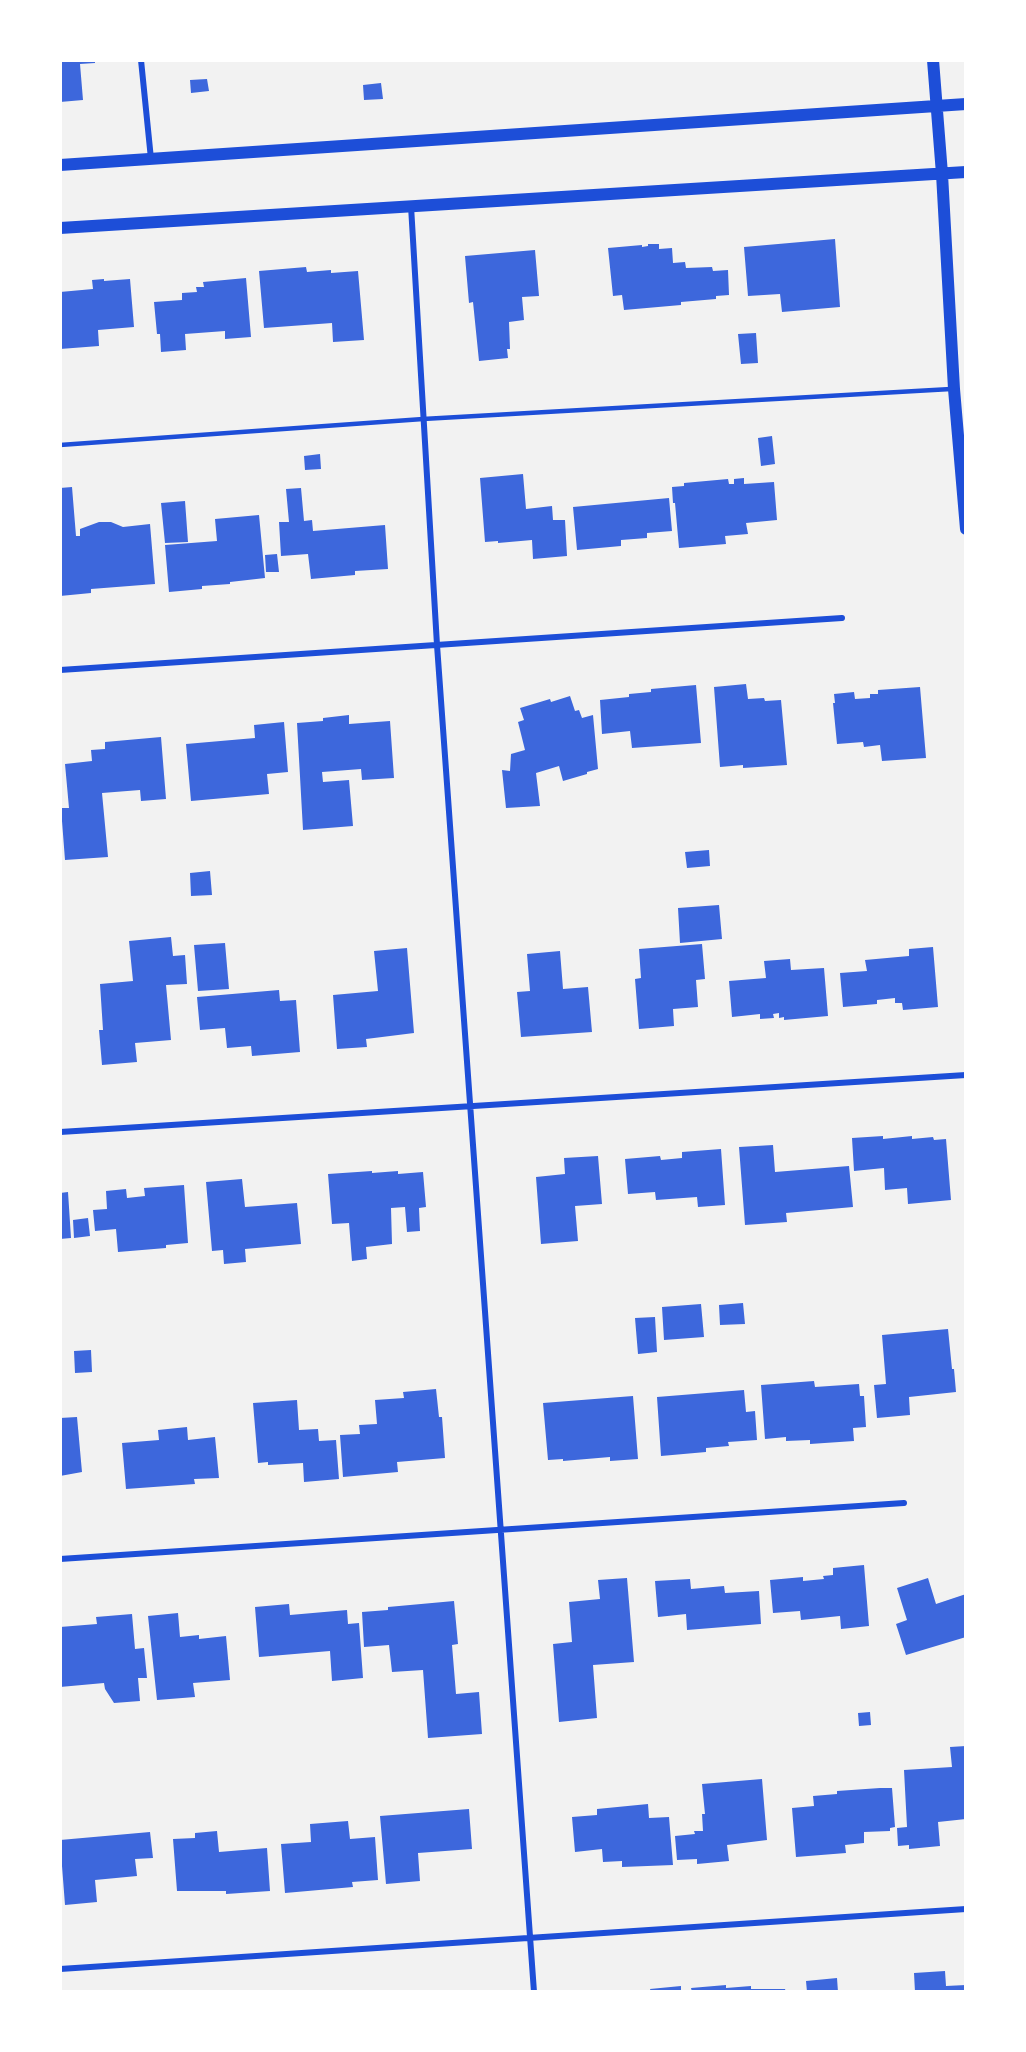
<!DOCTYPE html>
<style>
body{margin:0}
#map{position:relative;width:1026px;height:2052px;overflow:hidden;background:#f2f2f2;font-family:"Titillium Web",sans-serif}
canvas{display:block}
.frame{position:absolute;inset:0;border:62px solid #fff;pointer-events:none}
</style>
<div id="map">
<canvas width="1026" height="2052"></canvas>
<div class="frame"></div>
</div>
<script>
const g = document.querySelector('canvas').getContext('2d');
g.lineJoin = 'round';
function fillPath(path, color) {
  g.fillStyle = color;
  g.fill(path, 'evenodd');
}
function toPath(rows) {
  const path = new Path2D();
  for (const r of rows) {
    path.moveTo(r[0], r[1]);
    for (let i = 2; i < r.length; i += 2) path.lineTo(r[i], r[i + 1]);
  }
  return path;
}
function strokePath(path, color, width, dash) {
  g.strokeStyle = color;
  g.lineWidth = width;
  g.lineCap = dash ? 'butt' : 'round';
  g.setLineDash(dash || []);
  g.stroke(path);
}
fillPath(toPath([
 [60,60,95,60,95,63,80,64,83,100,60,102],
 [207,79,209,91,191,93,190,80],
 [381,83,383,99,364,100,363,85],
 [835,239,840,307,782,312,780,294,748,296,744,247],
 [648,244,659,244,659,249,672,248,673,263,685,262,686,268,712,267,713,271,728,270,729,295,716,296,716,299,681,302,681,305,624,310,622,295,613,296,608,248,642,245,642,247,648,246],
 [535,250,539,296,522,297,524,320,509,322,510,349,507,349,508,358,479,361,473,302,469,303,465,256],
 [306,267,307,272,331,270,331,273,358,271,364,340,333,342,332,323,264,328,259,271],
 [246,278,251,337,225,339,225,331,185,334,186,350,161,352,160,334,157,334,154,302,182,300,182,293,197,292,196,287,204,287,203,282],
 [104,279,104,281,130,279,134,327,98,330,99,346,60,349,60,292,93,289,92,280],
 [756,333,758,363,741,364,738,334],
 [772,436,775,464,761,466,758,438],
 [320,454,321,469,305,470,304,456],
 [523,474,526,509,552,506,553,520,565,520,567,556,533,559,532,540,498,543,498,541,485,542,480,478],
 [744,478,744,484,774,482,777,520,746,523,748,534,725,536,726,544,679,548,675,503,673,503,672,487,684,486,684,483,728,479,729,484,734,484,734,479],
 [72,487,76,536,80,536,80,529,99,522,111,522,123,527,150,524,155,584,91,589,91,593,60,596,60,488],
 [301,488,304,521,312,520,313,531,385,525,388,569,355,571,355,575,311,579,308,554,281,556,279,522,289,522,286,489],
 [669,498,672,531,647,533,647,538,621,540,621,546,577,550,573,507],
 [185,501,188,542,165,543,161,503],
 [259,515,265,578,230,582,230,584,202,586,202,589,169,592,165,545,217,541,215,519],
 [277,554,279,572,266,572,265,555],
 [746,684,748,699,764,698,765,701,781,700,787,765,743,768,743,765,720,767,714,687],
 [696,685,701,743,632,748,630,731,602,734,600,700,629,697,629,694,651,692,651,689],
 [920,687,926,758,882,761,880,745,864,747,863,742,837,744,833,703,835,703,834,694,854,692,855,699,870,698,870,694,878,694,878,690],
 [570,696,575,711,579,710,582,718,593,715,598,769,587,772,587,774,563,781,559,766,536,773,540,806,506,808,502,770,510,771,511,754,525,750,518,722,524,720,520,708,550,699,551,702],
 [349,715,349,724,390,721,394,778,362,780,361,769,322,772,323,782,349,780,353,826,303,830,297,723,323,721,323,718],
 [284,722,288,772,267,774,269,794,191,801,186,744,255,738,254,725],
 [161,737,166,799,141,801,140,790,102,793,108,857,65,860,61,808,69,808,65,764,92,761,91,750,105,749,105,742],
 [709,850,710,866,687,868,685,852],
 [210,871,212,895,191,896,190,873],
 [719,905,722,939,680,943,678,908],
 [171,937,173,956,185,955,187,984,166,985,171,1040,135,1043,137,1062,102,1065,99,1030,103,1030,100,984,133,981,129,941],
 [225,943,229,989,198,991,194,945],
 [702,944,705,979,696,980,698,1007,673,1009,674,1026,639,1029,635,979,641,978,639,949],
 [933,947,938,1007,903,1010,902,1003,895,1003,895,998,877,1000,877,1004,843,1007,840,973,867,971,865,960,909,956,909,949],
 [407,948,414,1033,366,1039,367,1047,337,1049,333,995,378,991,374,951],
 [560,951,563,989,588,987,592,1032,521,1037,517,992,530,991,527,954],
 [790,959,791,970,824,968,828,1016,784,1020,784,1017,779,1018,779,1013,773,1014,774,1018,760,1019,760,1014,732,1017,729,981,766,978,764,961],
 [279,990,280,1001,296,1000,300,1052,252,1056,251,1046,227,1048,225,1028,200,1030,197,997],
 [883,1136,883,1139,912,1136,912,1139,933,1137,934,1140,946,1139,951,1200,908,1204,907,1188,885,1190,884,1168,854,1171,852,1138],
 [773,1145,775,1172,849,1166,853,1207,786,1213,787,1222,745,1225,739,1147],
 [721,1149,725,1205,698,1207,697,1197,656,1200,655,1192,628,1194,625,1159,660,1156,661,1160,682,1158,682,1152],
 [598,1156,602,1204,575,1206,578,1241,541,1244,536,1177,565,1174,564,1158],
 [372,1171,372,1173,398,1171,398,1174,423,1172,426,1207,419,1208,420,1231,407,1232,405,1207,391,1208,392,1244,366,1247,367,1259,352,1261,349,1223,332,1224,328,1174],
 [242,1179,245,1207,297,1203,301,1244,245,1249,246,1262,224,1264,223,1250,212,1251,206,1182],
 [184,1185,188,1243,166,1245,166,1248,118,1252,116,1229,95,1231,93,1210,107,1209,106,1191,126,1189,127,1198,145,1196,144,1188],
 [68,1192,71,1238,60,1239,60,1193],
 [88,1218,90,1236,74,1238,73,1220],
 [743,1303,745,1324,720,1325,719,1305],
 [701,1304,704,1337,664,1340,662,1307],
 [655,1317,657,1352,638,1354,635,1318],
 [948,1329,952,1369,954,1369,956,1392,909,1397,910,1415,877,1418,874,1385,886,1384,882,1335],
 [91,1350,92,1372,75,1373,74,1351],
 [814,1381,815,1387,859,1384,860,1396,864,1396,866,1427,853,1428,854,1441,810,1444,810,1440,786,1441,786,1437,765,1439,761,1385],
 [436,1389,439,1417,442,1417,445,1458,397,1462,398,1472,343,1477,340,1435,360,1434,359,1425,377,1424,375,1400,404,1398,403,1392],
 [744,1390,746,1412,755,1411,757,1440,728,1442,729,1446,706,1448,706,1452,661,1456,657,1397],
 [633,1396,638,1459,610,1461,610,1457,563,1461,563,1459,548,1460,543,1403],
 [297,1400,299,1430,318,1429,319,1441,336,1440,339,1479,304,1482,303,1463,268,1465,268,1462,258,1463,253,1403],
 [77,1417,82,1472,60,1476,60,1418],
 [187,1427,188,1440,215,1437,219,1478,194,1479,195,1484,126,1489,122,1443,159,1440,158,1430],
 [864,1565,869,1626,841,1629,840,1616,801,1620,800,1611,773,1613,770,1580,803,1577,803,1581,824,1579,823,1576,833,1575,833,1568],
 [627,1578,634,1662,593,1665,597,1718,559,1722,553,1644,572,1642,569,1602,600,1599,598,1580],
 [928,1578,936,1604,966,1594,966,1637,906,1655,896,1624,907,1620,897,1588],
 [690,1579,691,1589,724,1586,725,1593,759,1591,761,1624,687,1630,686,1614,658,1617,655,1581],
 [454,1601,458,1644,452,1645,456,1694,479,1692,482,1734,428,1738,423,1670,392,1672,389,1645,364,1647,362,1612,388,1610,388,1607],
 [289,1604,290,1615,347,1610,348,1624,359,1623,363,1678,332,1681,330,1651,259,1657,255,1607],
 [178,1613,180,1637,199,1635,199,1639,226,1636,230,1680,193,1683,195,1697,157,1700,148,1616],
 [132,1614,135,1649,144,1648,147,1678,138,1678,140,1701,114,1703,105,1689,104,1683,60,1687,60,1627,97,1624,96,1617],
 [870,1712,871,1725,859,1726,858,1713],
 [966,1746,966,1819,938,1822,940,1846,909,1849,909,1845,898,1846,897,1828,907,1827,904,1770,952,1767,950,1747],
 [762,1779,767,1840,727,1845,729,1861,697,1864,697,1859,677,1860,675,1836,695,1834,694,1831,703,1831,702,1814,705,1814,702,1784],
 [880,1788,892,1788,895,1827,890,1828,890,1831,864,1832,864,1843,845,1845,846,1853,796,1857,792,1808,814,1806,813,1796,837,1794,837,1791],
 [648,1804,649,1818,669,1817,673,1865,622,1867,622,1861,603,1862,602,1849,575,1852,572,1817,597,1815,597,1809],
 [469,1809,472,1849,418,1853,420,1881,386,1884,380,1816],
 [348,1821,350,1839,375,1837,378,1880,352,1882,353,1887,285,1893,281,1844,311,1842,310,1824],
 [217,1831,219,1852,267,1848,270,1891,226,1894,226,1891,177,1891,173,1839,195,1838,195,1833],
 [150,1832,153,1858,135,1859,137,1876,95,1880,97,1902,65,1905,60,1840],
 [945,1971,946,1986,966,1985,966,1992,915,1992,914,1973],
 [837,1978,838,1992,807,1992,806,1981],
 [726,1985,726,1988,751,1986,751,1989,785,1989,786,1992,692,1992,691,1988],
 [681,1986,681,1992,651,1992,650,1989]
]), '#3d67dc');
strokePath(toPath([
 [60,445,423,419,951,389]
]), '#1d4ed8', 4.5);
strokePath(toPath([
 [141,60,151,159],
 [411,206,437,645,534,1992],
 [60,670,842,618],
 [60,1132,966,1075],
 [60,1559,904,1503],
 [60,1969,966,1909]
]), '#1d4ed8', 6);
strokePath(toPath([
 [933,60,942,174,954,389,966,529],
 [60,165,966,104],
 [60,228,966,172]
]), '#1d4ed8', 12);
</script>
